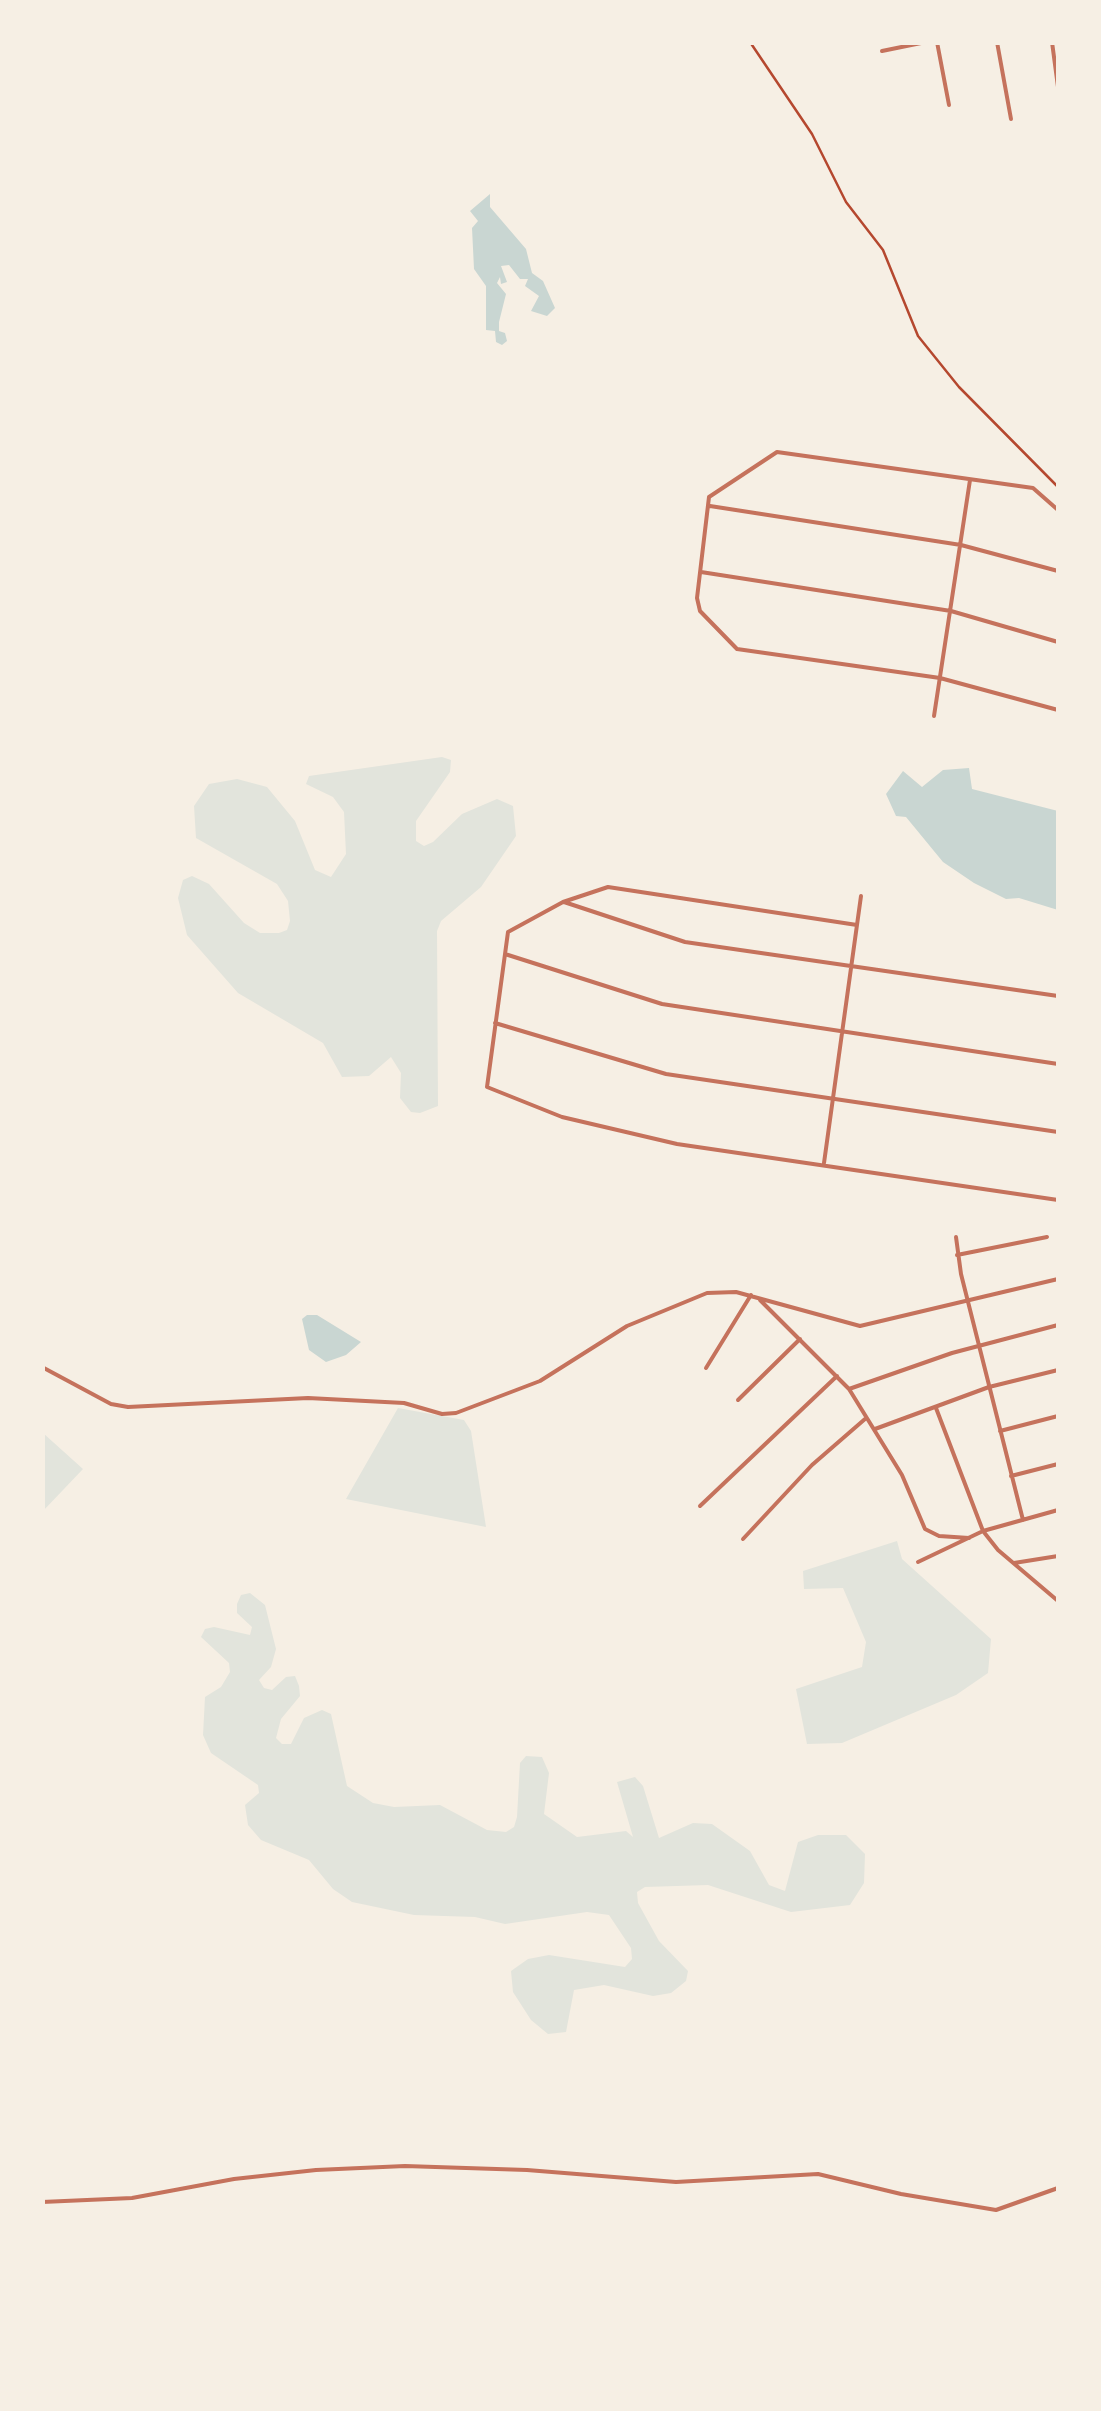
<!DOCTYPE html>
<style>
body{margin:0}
#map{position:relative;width:1101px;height:2411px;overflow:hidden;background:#f6efe4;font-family:Rubik,sans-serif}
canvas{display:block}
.frame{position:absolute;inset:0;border:45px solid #f6efe4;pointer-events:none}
</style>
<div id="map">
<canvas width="1101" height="2411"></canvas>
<div class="frame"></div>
</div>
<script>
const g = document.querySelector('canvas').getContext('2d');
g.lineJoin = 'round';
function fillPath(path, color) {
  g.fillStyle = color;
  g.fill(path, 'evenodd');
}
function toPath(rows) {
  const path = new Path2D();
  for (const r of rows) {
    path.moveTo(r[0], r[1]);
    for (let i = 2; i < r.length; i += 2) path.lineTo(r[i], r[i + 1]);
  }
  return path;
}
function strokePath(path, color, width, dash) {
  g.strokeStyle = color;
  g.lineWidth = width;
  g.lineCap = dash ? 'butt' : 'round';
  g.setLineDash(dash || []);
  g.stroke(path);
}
fillPath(toPath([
 [442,757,451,760,450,772,416,821,416,841,424,846,433,842,462,814,497,799,513,806,516,836,481,887,441,921,437,931,438,1106,420,1113,411,1112,400,1098,401,1073,391,1057,369,1076,342,1077,323,1043,238,993,187,935,178,898,183,880,192,876,209,884,244,923,260,933,279,933,287,930,290,921,288,901,277,884,196,838,194,806,209,784,237,779,267,787,295,821,315,870,331,877,346,854,344,812,333,797,306,784,309,776],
 [398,1408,464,1420,471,1431,486,1527,346,1499],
 [43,1433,83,1469,43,1511],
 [897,1541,902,1559,991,1639,988,1673,956,1695,842,1743,807,1744,796,1689,862,1667,866,1642,843,1588,804,1589,803,1571],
 [250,1593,265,1605,276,1649,271,1667,259,1680,264,1688,272,1690,286,1677,295,1676,299,1686,300,1696,281,1719,276,1738,282,1744,291,1744,304,1718,322,1710,331,1714,347,1786,373,1803,394,1807,440,1805,487,1830,506,1832,514,1827,517,1817,520,1763,526,1756,542,1757,549,1773,544,1814,577,1837,626,1831,633,1837,617,1782,635,1777,643,1786,659,1838,693,1823,712,1824,750,1851,769,1885,785,1891,798,1842,818,1835,846,1835,865,1854,864,1883,850,1905,791,1912,708,1885,645,1887,637,1892,638,1903,659,1941,688,1971,686,1981,671,1993,653,1996,604,1985,574,1990,566,2032,548,2034,531,2020,513,1992,511,1971,528,1959,549,1955,625,1967,632,1959,631,1948,609,1915,587,1912,505,1924,475,1917,414,1915,352,1902,333,1889,309,1860,261,1840,248,1825,245,1805,259,1793,258,1785,211,1753,203,1735,205,1697,221,1687,230,1672,229,1663,201,1637,205,1629,214,1627,250,1635,252,1627,237,1613,237,1604,241,1595]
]), '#e2e4dc');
fillPath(toPath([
 [490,194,490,207,526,249,532,273,543,281,555,308,547,316,531,311,539,296,525,286,528,279,520,279,509,265,501,266,507,282,501,284,500,277,497,283,506,294,499,322,499,331,505,333,507,341,502,345,496,342,495,331,486,330,486,286,474,269,472,228,478,221,470,211],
 [969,768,972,789,1058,811,1058,910,1019,898,1006,899,974,883,943,862,906,817,896,816,886,794,903,771,922,787,943,770],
 [307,1315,317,1315,361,1342,346,1355,326,1362,309,1350,302,1319]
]), '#c9d6d2');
strokePath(toPath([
 [750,42,812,134,846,202,883,250,918,336,959,387,1058,487]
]), '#b5482f', 2.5);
strokePath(toPath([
 [937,42,949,105],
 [997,42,1011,119],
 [1052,42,1058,87],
 [882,51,926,42],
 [710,506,961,545,1058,571],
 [1058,510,1033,488,777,452,709,497,697,598,700,611,737,649,940,678,1058,710],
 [701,572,951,611,1058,642],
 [934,716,970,480],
 [564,902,685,942,1058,996],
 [857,925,608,887,563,902,508,932,487,1087,562,1117,677,1144,1058,1200],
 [505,954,662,1004,1058,1064],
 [495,1023,666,1074,1058,1132],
 [824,1163,861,896],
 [956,1237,961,1274,1023,1520],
 [957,1255,1047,1237],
 [760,1300,849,1389,902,1475,925,1529,939,1536,969,1538],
 [42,1367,111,1404,128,1407,308,1398,404,1403,442,1414,456,1413,540,1381,627,1326,707,1293,736,1292,860,1326,1058,1279],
 [706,1368,751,1295],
 [849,1389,952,1353,1058,1325],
 [738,1400,800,1339],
 [936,1408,983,1531,998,1550,1058,1601],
 [875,1429,989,1387,1058,1370],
 [1000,1431,1058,1416],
 [1011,1476,1058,1464],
 [700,1506,837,1376],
 [743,1539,812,1465,865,1419],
 [918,1562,983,1531,1058,1510],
 [1014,1563,1058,1556],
 [42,2202,132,2198,234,2179,316,2170,405,2166,527,2170,676,2182,818,2174,901,2194,996,2210,1058,2188]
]), '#c5725c', 4);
</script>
